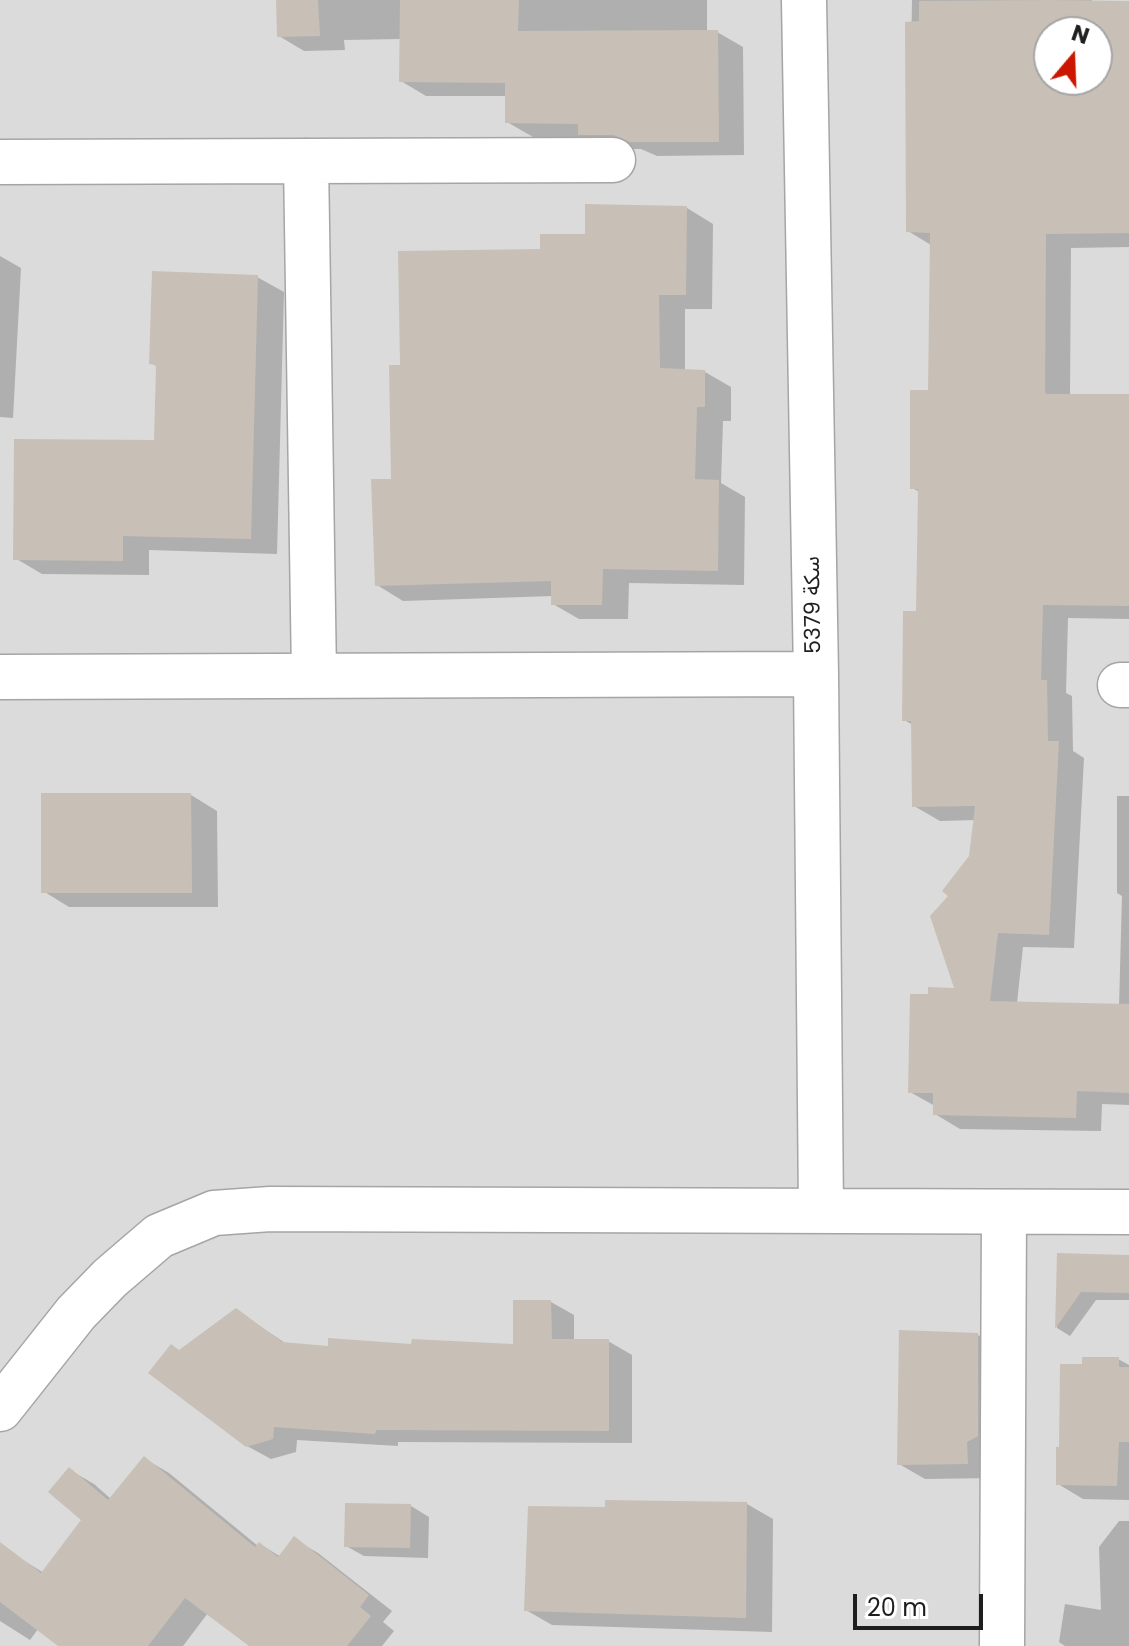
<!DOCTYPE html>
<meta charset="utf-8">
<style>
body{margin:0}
#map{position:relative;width:1129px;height:1646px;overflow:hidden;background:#f0ede3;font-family:Poppins,sans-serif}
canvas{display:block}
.north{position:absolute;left:1033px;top:16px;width:80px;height:80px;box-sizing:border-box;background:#fff;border:2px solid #a5a5a5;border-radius:50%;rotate:19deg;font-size:22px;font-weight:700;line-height:32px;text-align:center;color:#1e1e1e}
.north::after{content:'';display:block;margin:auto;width:28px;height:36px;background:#cc1700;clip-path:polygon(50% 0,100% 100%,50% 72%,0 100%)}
.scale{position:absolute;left:853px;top:1594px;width:130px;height:36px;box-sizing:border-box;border:4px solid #1e1e1e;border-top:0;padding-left:10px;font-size:24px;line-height:28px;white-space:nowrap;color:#1e1e1e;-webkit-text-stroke:6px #fff;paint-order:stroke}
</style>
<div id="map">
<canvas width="1129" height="1646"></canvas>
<div class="north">N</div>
<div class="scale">20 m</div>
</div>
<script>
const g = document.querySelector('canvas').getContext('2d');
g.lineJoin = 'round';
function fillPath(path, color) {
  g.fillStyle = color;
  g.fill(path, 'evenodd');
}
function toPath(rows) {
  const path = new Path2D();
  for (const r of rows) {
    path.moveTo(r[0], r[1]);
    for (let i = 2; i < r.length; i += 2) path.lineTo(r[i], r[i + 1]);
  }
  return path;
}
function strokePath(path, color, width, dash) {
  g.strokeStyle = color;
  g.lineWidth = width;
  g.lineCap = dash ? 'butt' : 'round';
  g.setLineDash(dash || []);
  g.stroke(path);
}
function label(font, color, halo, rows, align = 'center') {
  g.font = font + ' Poppins,"Noto Sans Arabic",sans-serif';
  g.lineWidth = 8;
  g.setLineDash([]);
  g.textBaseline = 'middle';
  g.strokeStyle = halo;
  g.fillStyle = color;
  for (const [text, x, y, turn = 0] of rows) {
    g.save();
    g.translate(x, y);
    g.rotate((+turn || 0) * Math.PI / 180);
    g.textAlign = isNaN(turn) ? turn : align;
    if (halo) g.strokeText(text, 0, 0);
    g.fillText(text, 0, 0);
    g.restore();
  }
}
fillPath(toPath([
 [0,0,1129,0,1129,1646,0,1646],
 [1049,32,1097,32,1097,80,1049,80]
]), '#dcdbdb');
fillPath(toPath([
 [278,0,707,0,707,32,717,32,743,47,744,155,657,156,641,149,606,149,586,137,533,137,507,122,507,96,426,96,401,81,401,39,344,40,345,50,304,51,279,36],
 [912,0,1092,0,1092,3,1129,3,1129,247,1071,248,1070,396,1129,396,1129,619,1068,618,1066,693,1072,696,1073,751,1084,758,1074,948,1023,947,1017,1003,1119,1006,1122,896,1117,893,1117,796,1129,796,1129,1105,1102,1104,1101,1131,960,1129,935,1114,935,1106,910,1092,931,996,957,990,950,896,971,856,976,820,940,821,914,806,913,725,904,720,917,613,920,492,912,488,930,392,931,245,908,231],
 [1049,32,1097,32,1097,80,1049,80],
 [687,208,713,224,712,309,685,309,685,371,705,372,731,387,731,421,723,421,721,483,745,497,744,585,629,583,628,619,579,619,553,604,553,596,403,601,377,585,393,481,402,367,542,251,586,236],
 [0,256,21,268,13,418,0,417],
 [257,277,284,292,277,554,149,550,149,575,42,574,15,558,156,442,158,367,151,363],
 [191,795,217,811,218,907,69,907,43,891],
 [1059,1255,1129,1256,1129,1300,1096,1300,1070,1336,1057,1328],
 [551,1302,574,1315,574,1341,608,1341,632,1355,632,1443,398,1442,398,1446,297,1440,296,1452,271,1459,247,1446,180,1352,236,1310,288,1345,330,1349,515,1346],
 [978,1335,1004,1351,993,1478,925,1479,899,1464],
 [1118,1359,1129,1365,1129,1500,1083,1499,1058,1484,1061,1449,1084,1366],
 [145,1459,169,1473,258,1546,260,1544,281,1557,294,1539,318,1553,392,1611,383,1622,394,1631,382,1646,251,1646,208,1613,183,1646,66,1646,38,1629,30,1640,0,1621,0,1571,13,1554,44,1573,84,1519,70,1470,94,1484,111,1499],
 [747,1504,773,1519,772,1632,552,1625,526,1610,607,1509],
 [411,1506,429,1517,428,1558,364,1556,346,1546],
 [1119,1521,1129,1521,1129,1646,1065,1646,1059,1642,1065,1604,1101,1610,1099,1547]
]), '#0003');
fillPath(toPath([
 [276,0,318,0,320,36,277,37],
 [400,0,519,0,518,31,718,30,719,142,630,142,614,135,578,135,578,124,505,123,505,83,399,82],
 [1051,0,1129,1,1129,233,1046,234,1045,391,1046,394,1129,394,1129,606,1043,605,1041,680,1047,680,1048,741,1059,741,1049,935,998,933,990,1001,1129,1004,1129,1093,1077,1091,1076,1118,933,1115,933,1093,908,1093,910,994,928,994,928,987,954,988,930,916,948,896,942,891,969,856,975,806,912,807,911,721,902,721,903,611,916,611,918,489,910,489,910,390,928,390,930,233,906,232,905,22,919,21,919,1],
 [1049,32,1097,32,1097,80,1049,80],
 [585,204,687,206,686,295,659,295,660,368,705,370,705,407,697,407,695,479,719,480,718,571,603,569,602,605,551,605,551,581,375,586,371,479,391,479,389,365,400,365,398,251,540,249,540,234,585,234],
 [152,271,258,275,251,539,123,536,123,561,13,560,14,439,154,440,156,365,149,364],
 [41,793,191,793,192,893,41,893],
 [1057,1253,1129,1255,1129,1293,1081,1292,1055,1329],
 [513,1300,551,1300,552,1339,609,1339,609,1431,376,1430,375,1434,274,1427,273,1439,246,1447,148,1373,171,1344,179,1350,236,1308,282,1342,328,1346,328,1338,411,1344,412,1339,513,1344],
 [899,1330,978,1333,978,1436,967,1442,968,1464,897,1465],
 [1082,1357,1119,1357,1119,1367,1129,1367,1129,1442,1119,1442,1117,1486,1056,1485,1056,1447,1059,1447,1060,1364,1082,1364],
 [144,1456,255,1547,259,1542,278,1557,294,1536,369,1595,360,1607,371,1616,347,1646,249,1646,185,1598,148,1646,58,1646,0,1602,0,1542,41,1573,81,1520,48,1492,69,1467,108,1500],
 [605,1500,747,1502,746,1618,524,1611,528,1506,605,1507],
 [345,1503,411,1504,410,1548,344,1547]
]), '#c8c0b6');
const minor = toPath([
 [804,0,816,674,821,1211],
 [306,161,314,676],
 [0,162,613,160],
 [0,677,816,674],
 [1120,685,1129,685],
 [0,1409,76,1313,110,1278,159,1236,214,1213,270,1209,1129,1212],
 [1002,1646,1004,1212]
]);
strokePath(minor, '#a5a5a5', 47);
strokePath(minor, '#fff', 44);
label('22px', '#1e1e1e', '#fff', [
 ["سكة 5379",814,605,-91]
]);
</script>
